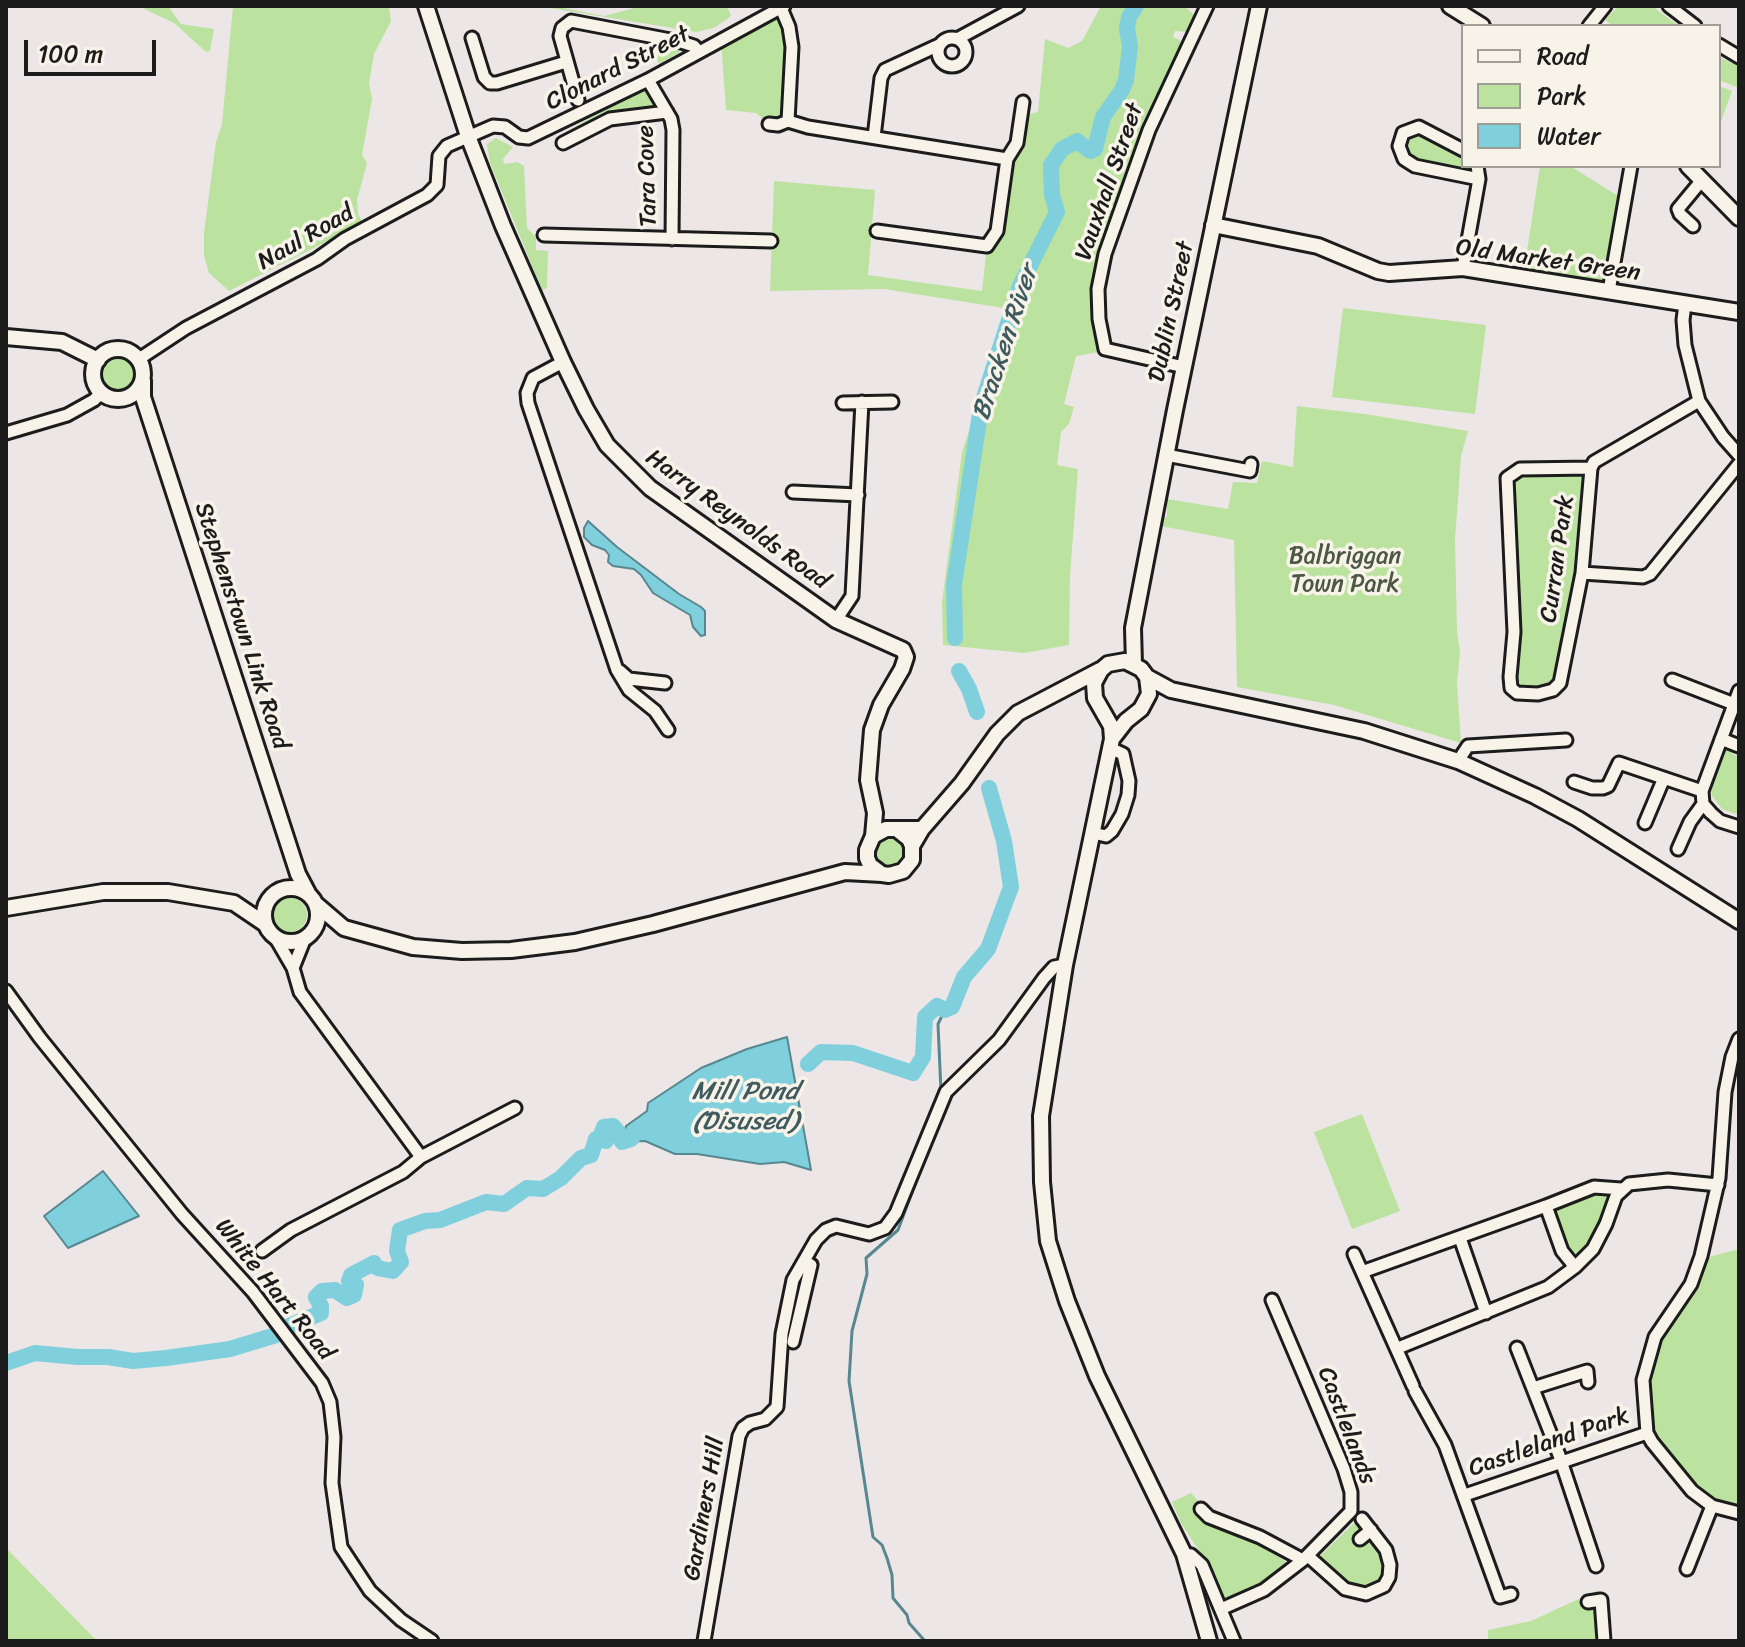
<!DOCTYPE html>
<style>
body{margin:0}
#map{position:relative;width:1745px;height:1647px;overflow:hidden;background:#ede6e6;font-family:Sriracha,sans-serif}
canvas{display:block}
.frame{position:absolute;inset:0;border:8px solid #1c1c1c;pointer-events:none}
.legend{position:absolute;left:1461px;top:24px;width:260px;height:144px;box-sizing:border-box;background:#f7f3e8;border:2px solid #9f9d96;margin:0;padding:10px 14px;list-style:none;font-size:24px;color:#1c1c1c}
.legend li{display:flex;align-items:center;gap:16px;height:40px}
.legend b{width:40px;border:2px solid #9f9d96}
.scale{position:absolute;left:24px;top:40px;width:132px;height:36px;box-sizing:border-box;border:4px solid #1c1c1c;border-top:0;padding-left:10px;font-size:24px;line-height:28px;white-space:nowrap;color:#1c1c1c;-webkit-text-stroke:6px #f7f3e8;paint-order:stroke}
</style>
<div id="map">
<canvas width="1745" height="1647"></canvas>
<div class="frame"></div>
<ul class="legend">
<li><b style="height:10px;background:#f7f3e8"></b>Road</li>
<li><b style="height:22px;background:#bbe39f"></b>Park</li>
<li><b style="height:22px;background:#7fcfdc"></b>Water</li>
</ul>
<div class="scale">100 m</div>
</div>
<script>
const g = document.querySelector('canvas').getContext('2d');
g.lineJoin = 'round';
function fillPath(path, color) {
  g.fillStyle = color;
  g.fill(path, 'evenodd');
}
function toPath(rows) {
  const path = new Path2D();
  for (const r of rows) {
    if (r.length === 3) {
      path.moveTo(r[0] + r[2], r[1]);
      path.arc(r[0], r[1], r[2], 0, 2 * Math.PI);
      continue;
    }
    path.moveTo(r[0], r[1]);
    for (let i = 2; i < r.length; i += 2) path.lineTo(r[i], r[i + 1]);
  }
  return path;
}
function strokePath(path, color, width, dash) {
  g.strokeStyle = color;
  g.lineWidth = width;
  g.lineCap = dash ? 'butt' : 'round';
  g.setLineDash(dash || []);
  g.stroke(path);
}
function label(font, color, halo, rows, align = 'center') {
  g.font = font + ' Sriracha,sans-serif';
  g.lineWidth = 7;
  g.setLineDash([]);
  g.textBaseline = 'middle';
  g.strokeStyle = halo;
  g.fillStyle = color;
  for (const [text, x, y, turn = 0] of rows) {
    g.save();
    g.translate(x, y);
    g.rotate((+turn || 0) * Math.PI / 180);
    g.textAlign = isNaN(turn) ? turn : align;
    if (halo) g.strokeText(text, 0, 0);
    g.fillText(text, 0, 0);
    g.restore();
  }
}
fillPath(toPath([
 [138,6,168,6,181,24,214,29,210,51,206,52,174,23],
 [233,6,389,6,391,21,374,54,369,83,372,99,362,155,367,163,357,200,358,214,363,223,229,291,209,273,204,256,204,233,216,142,222,124],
 [539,6,553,6,604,16,642,6,727,6,731,16,714,28,696,32],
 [1101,6,1184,6,1197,17,1188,32,1175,31,1173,37,1180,40,1182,46,1094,304,1099,352,1076,356,1064,404,1074,407,1069,424,1061,432,1057,465,1078,469,1070,576,1069,645,1024,653,943,645,942,602,962,452,1010,309,884,289,770,291,774,181,875,190,868,275,982,291,987,246,990,242,1021,116,1038,112,1045,39,1068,48,1082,41],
 [1618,6,1652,6,1679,26,1614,26,1605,20],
 [784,16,789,27,788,121,769,124,756,113,726,110,721,40],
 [655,41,683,47,683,50,659,64,654,51],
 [1719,57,1739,66,1739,88,1719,80],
 [1719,86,1732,91,1719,127],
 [639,91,649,91,655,103,650,111,575,133,571,129],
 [1421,132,1463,156,1463,166,1470,166,1462,169,1410,158,1406,154,1403,140,1408,135],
 [496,138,513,147,503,159,504,164,517,162,524,166,527,228,536,237,536,250,548,251,547,288,542,290,490,163,487,144],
 [1540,166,1570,166,1618,196,1603,281,1524,271],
 [1343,308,1486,325,1475,414,1332,397],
 [119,374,17],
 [1297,406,1365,414,1468,431,1461,456,1455,540,1457,631,1460,652,1457,684,1461,743,1334,705,1237,687,1234,540,1161,526,1162,519,1167,517,1167,499,1228,509,1233,482,1257,483,1262,461,1293,467],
 [1520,473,1580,473,1585,477,1577,577,1559,673,1554,684,1531,690,1522,688,1515,682,1511,480],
 [1727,747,1735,747,1733,754,1739,757,1739,815,1722,809,1712,796,1711,788],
 [890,850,15],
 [290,915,17],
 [1362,1114,1400,1211,1352,1229,1314,1132],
 [1603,1192,1608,1198,1608,1207,1598,1232,1585,1250,1579,1254,1572,1253,1554,1214,1555,1207],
 [1739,1249,1739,1513,1712,1506,1650,1432,1647,1358,1701,1265,1709,1257],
 [1191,1493,1200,1503,1202,1522,1263,1547,1290,1564,1262,1588,1227,1604,1203,1557,1181,1523,1172,1502],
 [1354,1523,1381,1553,1385,1565,1382,1584,1357,1592,1317,1559],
 [6,1548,97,1641,6,1641],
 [1598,1590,1602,1641,1488,1641,1488,1630,1531,1621]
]), '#bbe39f');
const water = toPath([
 [588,521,617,547,679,594,701,607,705,611,705,635,701,636,693,627,690,615,653,593,641,575,634,569,613,566,608,562,609,555,605,550,592,545,584,537,584,528,588,521],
 [787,1037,811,1170,784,1162,760,1164,697,1154,675,1154,645,1141,622,1142,626,1126,647,1111,648,1103,701,1068,747,1049,787,1037],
 [103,1171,139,1216,68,1248,44,1216,103,1171]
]);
fillPath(water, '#7fcfdc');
strokePath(water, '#57878f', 2);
strokePath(toPath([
 [941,1092,938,1024,945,1010],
 [925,1641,909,1623,907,1615,893,1598,892,1575,887,1558,882,1545,873,1537,849,1381,852,1331,867,1274,866,1258,898,1230,932,1139]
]), '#57878f', 3);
strokePath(toPath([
 [955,638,954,585,981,407,1020,286,1057,212,1052,195,1051,165,1062,149,1077,141,1090,151,1095,149,1103,117,1122,90,1126,80,1130,46,1127,29,1129,17,1136,6],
 [959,671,969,689,977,712],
 [808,1064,821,1052,853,1053,913,1073,923,1057,925,1017,937,1006,945,1010,952,1007,964,977,988,949,1011,887,1004,841,989,788],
 [289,1326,321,1313,321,1306,316,1297,322,1291,335,1290,347,1298,354,1295,356,1285,349,1281,351,1275,374,1263,377,1268,393,1271,401,1262,397,1251,400,1230,425,1221,440,1220,486,1202,504,1204,527,1188,543,1189,561,1178,581,1158,591,1155,596,1139,606,1141,601,1135,604,1127,613,1126,619,1133,622,1142,631,1139,637,1131],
 [6,1363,35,1353,77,1357,108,1357,133,1361,166,1358,230,1349,276,1335]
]), '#7fcfdc', 16);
const street = toPath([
 [1669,6,1695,26],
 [781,8,789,27,792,47,788,121],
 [1589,26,1605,6],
 [952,52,14],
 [472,38,484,77,490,83,497,83,566,62],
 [957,39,1018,6],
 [1719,45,1739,57],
 [648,80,671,119,673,130,672,239],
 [578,100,560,36,562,28,571,21,681,42,694,46,699,52],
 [769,124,778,125,788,121,808,127,1007,159],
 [874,137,881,78,885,70,939,45],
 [563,143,610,119,667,112],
 [1463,150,1419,127,1403,133,1399,146,1404,159,1415,166,1479,179],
 [1693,226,1680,214,1678,209,1702,180],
 [877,231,987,246,997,231,1007,159,1017,143,1023,102],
 [544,235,771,241],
 [1463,268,1479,179,1477,166],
 [1609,291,1631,166],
 [1685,304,1683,320,1685,345,1699,401,1723,437,1739,455],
 [139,359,186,328,317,259,345,239,427,195,437,185,439,156,447,146,493,126,505,127,519,137,528,138,648,80,784,6],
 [563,362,533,378,527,393,528,403,617,670,629,690,655,711,668,730],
 [1184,367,1105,349,1099,319,1098,289,1105,254,1149,130,1207,6],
 [843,403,892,402],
 [6,433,67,415,94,400,102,392],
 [1166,455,1250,471,1251,464],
 [1591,468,1582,573,1560,683,1553,690,1538,694,1517,693,1511,688,1510,677,1514,632,1507,478,1520,469,1591,468],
 [1591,468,1594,462,1699,401],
 [793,492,858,495],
 [1582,573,1643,577,1650,574,1739,464],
 [836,620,852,596,862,402],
 [620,671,629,679,665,683],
 [1672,680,1734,704],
 [1739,691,1702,791,1703,804,1711,813,1720,821,1739,827],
 [1721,739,1739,746],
 [1458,761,1468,746,1566,740],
 [1574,782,1592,788,1603,788,1608,786,1619,763,1702,791],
 [1645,823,1664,778],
 [1093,833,1106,836,1112,831,1122,814,1128,795,1129,781,1123,754,1110,748],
 [1678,849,1690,822,1703,804],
 [275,937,293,968,300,992,421,1157,515,1108],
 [293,968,305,938],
 [6,991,40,1038,182,1214,253,1292,322,1383,330,1402,334,1437,332,1483,341,1547,370,1591,401,1620,432,1641],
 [1739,1039,1732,1057,1725,1092,1719,1178,1701,1256,1691,1284,1655,1337,1643,1380,1647,1433,1652,1442,1692,1491,1712,1506,1739,1513],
 [1621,1189,1594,1187,1546,1206,1562,1251,1575,1267,1593,1249,1606,1224,1616,1196,1629,1184,1668,1180,1718,1185],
 [1460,1238,1486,1313],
 [262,1251,291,1230,403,1172,421,1157],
 [1354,1254,1413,1386],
 [1362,1272,1546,1206],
 [793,1342,811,1265,804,1261],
 [1398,1348,1548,1287,1575,1267],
 [1517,1348,1559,1455,1596,1566],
 [1533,1388,1587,1371,1588,1382],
 [1415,1391,1445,1445,1500,1597,1511,1594],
 [1465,1495,1647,1433],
 [1201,1509,1209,1517,1260,1537,1303,1560],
 [1360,1539,1371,1530],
 [1184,1554,1191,1555,1202,1565,1234,1641],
 [1308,1556,1345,1589,1366,1594,1384,1586,1389,1577,1390,1565,1386,1550,1362,1519],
 [1687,1569,1712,1506],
 [1588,1602,1601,1600,1604,1641],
 [1221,1609,1264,1590,1303,1560,1351,1511,1351,1492,1344,1469,1272,1300],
 [704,1641,739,1436,743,1428,750,1423,765,1419,777,1407,782,1334,793,1280,816,1240,826,1230,836,1226,869,1234,885,1228,896,1213,946,1092,999,1040,1044,978,1054,967,1065,965]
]);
const secondary = toPath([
 [426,6,468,136,503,226,563,362,586,409,607,445,650,488,836,620,903,650,906,657,902,669,881,705,872,730,868,780,875,813,873,836],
 [1450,6,1482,26],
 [1688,166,1739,218],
 [1213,225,1318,246,1378,271,1389,273,1463,268,1739,312],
 [6,337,62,342,98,360],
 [118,374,25],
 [143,380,143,397,298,874,308,893],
 [1134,664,1133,628,1175,410,1259,6],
 [1147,677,1171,690,1364,731,1458,761,1535,796,1578,819,1739,921],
 [1112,739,1126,721,1141,709,1149,694,1147,677,1141,669,1125,661,1108,664,1101,670,1094,683,1095,698,1111,726,1112,739,1065,965,1041,1116,1042,1182,1048,1241,1067,1301,1097,1376,1184,1554,1209,1641],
 [899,831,909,839,912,846,912,860,903,871,889,875,882,874,870,865,867,858,867,850,873,836,886,829,922,829],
 [912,846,922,829,962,783,997,734,1018,713,1100,670],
 [291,915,27],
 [316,904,344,928,413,947,462,951,511,950,575,942,653,924,845,872,882,874],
 [6,908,103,892,168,892,234,903,265,924]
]);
strokePath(street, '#1c1c1c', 17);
strokePath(secondary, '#1c1c1c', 20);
strokePath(street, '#f7f3e8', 11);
strokePath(secondary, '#f7f3e8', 14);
label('24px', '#1c1c1c', '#f7f3e8', [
 ["Clonard Street",618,69,-27],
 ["Tara Cove",648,176,-92],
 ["Vauxhall Street",1110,182,-71],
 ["Naul Road",306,238,-30],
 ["Old Market Green",1548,261,8],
 ["Dublin Street",1172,312,-78],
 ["Harry Reynolds Road",737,520,36],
 ["Curran Park",1558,559,-82],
 ["Stephenstown Link Road",241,626,72],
 ["White Hart Road",274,1290,51],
 ["Castlelands",1346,1426,69],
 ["Castleland Park",1549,1443,-19],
 ["Gardiners Hill",705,1509,-80]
]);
label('24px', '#4c5843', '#f7f3e8', [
 ["Balbriggan",1345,557],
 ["Town Park",1345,585]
]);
label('italic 26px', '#3f5b5f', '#f7f3e8', [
 ["Bracken River",1006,343,-72],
 ["Mill Pond",745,1092],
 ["(Disused)",745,1122]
]);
</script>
